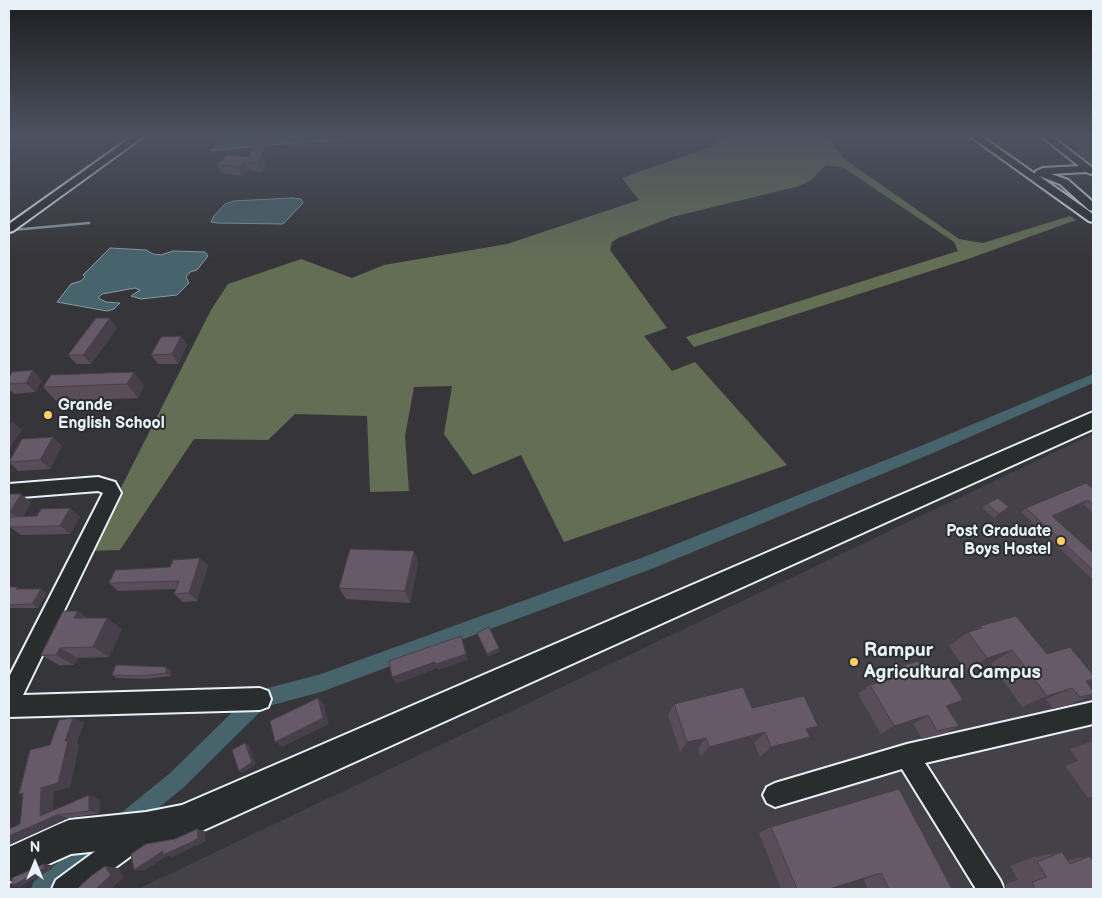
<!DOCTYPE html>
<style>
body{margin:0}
#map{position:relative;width:1102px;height:898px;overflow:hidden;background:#36363a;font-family:"Balsamiq Sans",sans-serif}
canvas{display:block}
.frame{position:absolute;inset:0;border:10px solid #e8f1f8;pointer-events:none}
.north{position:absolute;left:10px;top:838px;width:50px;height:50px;-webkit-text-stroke:4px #2a2d2e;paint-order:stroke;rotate:0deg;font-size:14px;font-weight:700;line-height:20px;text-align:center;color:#e8f1f8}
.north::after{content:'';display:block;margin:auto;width:18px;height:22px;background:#e8f1f8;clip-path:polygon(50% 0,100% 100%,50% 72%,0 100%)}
</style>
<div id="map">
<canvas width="1102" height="898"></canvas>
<div class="frame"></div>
<div class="north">N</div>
</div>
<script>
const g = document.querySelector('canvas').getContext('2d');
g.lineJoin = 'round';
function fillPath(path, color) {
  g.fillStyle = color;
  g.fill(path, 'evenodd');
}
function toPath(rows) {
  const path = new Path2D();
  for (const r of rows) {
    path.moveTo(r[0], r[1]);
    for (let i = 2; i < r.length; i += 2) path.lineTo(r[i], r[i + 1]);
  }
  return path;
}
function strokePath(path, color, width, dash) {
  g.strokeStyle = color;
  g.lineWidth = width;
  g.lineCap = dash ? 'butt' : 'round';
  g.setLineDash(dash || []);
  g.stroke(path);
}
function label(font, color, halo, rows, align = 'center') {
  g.font = font + ' "Balsamiq Sans",sans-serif';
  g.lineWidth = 4;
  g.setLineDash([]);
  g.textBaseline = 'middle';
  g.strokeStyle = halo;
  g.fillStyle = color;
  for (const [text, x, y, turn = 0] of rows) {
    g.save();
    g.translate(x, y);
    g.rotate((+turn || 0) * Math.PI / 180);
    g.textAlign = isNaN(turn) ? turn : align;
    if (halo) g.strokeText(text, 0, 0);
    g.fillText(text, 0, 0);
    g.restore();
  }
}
fillPath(toPath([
 [1093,434,1093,889,138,889]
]), '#444148');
fillPath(toPath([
 [725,136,831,136,834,147,843,158,959,239,983,243,1070,216,1076,220,968,259,694,347,686,337,958,251,954,242,844,168,826,165,810,181,796,187,672,217,618,238,612,242,610,250,667,328,644,336,672,371,695,362,787,465,564,542,521,455,473,475,444,434,452,386,414,387,405,436,409,491,370,492,367,416,295,414,268,440,194,439,120,550,89,551,211,310,228,284,301,259,352,278,384,265,507,244,639,200,622,178,710,147]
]), '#646e55');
const water = toPath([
 [223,136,266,136,258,146,211,151,223,136],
 [274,136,364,136,361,139,267,145,274,136],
 [291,198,301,199,303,203,283,224,217,223,211,222,214,216,225,204,234,201,291,198],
 [110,248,146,250,153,254,161,255,173,251,205,252,208,256,197,270,190,272,186,277,189,283,177,295,141,299,131,296,140,290,135,288,102,294,98,298,106,302,120,303,114,309,107,311,57,302,71,284,81,281,85,277,83,275,110,248]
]);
fillPath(water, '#47636b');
strokePath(water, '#879ca3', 1);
strokePath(toPath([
 [13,230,89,223]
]), '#879ca3', 2.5);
fillPath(toPath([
 [1093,374,1093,383,933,453,654,568,321,692,265,707,183,788,130,831,123,834,116,831,113,824,116,817,169,774,253,692,321,674,644,557,923,445,1093,374],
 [102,830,109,834,113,841,109,848,59,889,31,889,34,881,95,834,102,830]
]), '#47636b');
const street = toPath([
 [133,136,144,136,13,231,9,232,9,224,133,136],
 [970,136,981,136,1035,174,1036,171,1043,168,1079,166,1041,136,1051,136,1093,168,1093,173,1091,174,1086,172,1051,174,1068,180,1093,202,1093,211,1089,210,1060,184,1039,176,1093,214,1093,222,1089,221,970,136],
 [98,477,115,482,121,493,23,695,260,688,268,691,271,699,268,707,260,710,9,717,9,677,103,493,98,491,9,498,9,484,98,477],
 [1093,702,1093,724,925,763,1000,880,1004,889,976,889,902,769,775,807,767,803,763,795,767,787,775,783,907,744,1093,702],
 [137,824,146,827,149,836,146,845,86,889,52,889,56,880,128,827,137,824]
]);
const secondary = toPath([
 [1093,412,1093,429,195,834,183,839,146,846,71,854,9,882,9,847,57,825,69,820,146,812,182,805,1093,412]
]);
strokePath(street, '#e8f1f8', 4);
strokePath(secondary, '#e8f1f8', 4);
fillPath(street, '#2a2d2e');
fillPath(secondary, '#2a2d2e');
fillPath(toPath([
 [1064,136,1093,136,1093,166,1076,152,1079,147],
 [271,151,261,172,249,170,243,176,221,173,217,164],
 [117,328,91,364,76,364,68,355],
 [181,336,187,345,178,364,158,364,151,355],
 [51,375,144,386,138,398,56,401,43,387],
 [9,378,42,380,35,392,14,394,9,389],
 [62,446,50,469,18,471,9,462,9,460],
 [1093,489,1093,513,1083,504,1054,517,1093,553,1093,580,1021,512,1026,508],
 [9,494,31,502,23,517,37,516,70,508,80,517,70,534,21,535,10,527,10,521,9,521],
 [987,504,1005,511,994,518,982,508],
 [414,551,418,563,410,603,346,599,339,588],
 [200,558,208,566,197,601,183,602,174,594,176,589,118,591,109,583,170,567],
 [9,587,21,589,47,593,38,608,9,608],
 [88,618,122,629,109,657,78,658,74,665,59,665,41,655],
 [980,626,1047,654,1093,679,1087,682,1093,691,1093,695,1069,705,1053,709,1046,699,1022,707,991,663,966,671,949,646,968,632,974,630],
 [898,667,948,709,959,726,943,734,922,739,913,724,881,734,858,694,870,685,888,680,885,676],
 [171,670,171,676,145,679,117,678,112,675],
 [674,704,808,733,810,737,797,747,760,757,754,743,701,756,698,748,680,752,668,715],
 [73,718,84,723,76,744,79,745,70,787,54,791,52,811,100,799,100,813,69,818,9,845,9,829,20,824,50,745],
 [1093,741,1093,796,1088,798,1065,766,1078,761,1070,749],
 [771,827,952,889,868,889,863,878,829,889,781,889,759,833],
 [1062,852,1067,860,1090,856,1093,889,1005,889,1004,885,1018,880,1010,866,1033,857]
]), '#584d59');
fillPath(toPath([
 [268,142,271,151,261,172,258,163],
 [247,160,246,161,249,170,243,176,239,167],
 [110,318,117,328,91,364,83,355],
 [181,336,187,345,178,364,172,354],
 [33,370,42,380,35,392,26,383],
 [134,372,144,386,138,398,127,384],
 [12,421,22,430,9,449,9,426],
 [53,437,62,446,50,469,40,460],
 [21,494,31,502,21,521,10,512],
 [1088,500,1083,504,1047,520,1052,516],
 [1009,507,1005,511,994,518,999,514],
 [70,508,80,517,70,534,60,526],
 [414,551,418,563,410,603,405,591],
 [200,558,208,566,197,601,189,593],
 [41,589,47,593,38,608,32,604],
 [78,611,94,622,74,618],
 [107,618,122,629,109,657,93,647],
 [461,636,468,660,438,670,438,668,396,684,392,677,435,662],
 [60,648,78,658,74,665,56,655],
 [499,648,500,652,487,657,487,654],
 [1012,650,991,663,966,671,987,658],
 [9,657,12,658,9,664],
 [166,667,171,670,171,676,166,673],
 [1072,688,1046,699,1022,707,1047,696],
 [318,698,324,704,329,724,282,747,275,742],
 [963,700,948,709,946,706],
 [928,715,913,724,881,734,894,726],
 [73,718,84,723,76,744,79,745,70,787,54,791,52,817,57,815,69,818,9,845,9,836,40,816,41,788,65,741],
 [818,726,805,736,806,729],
 [765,732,754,743,701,756,709,747],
 [810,737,797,747,760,757,771,747],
 [706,738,698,748,680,752,687,742],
 [245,743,249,745,256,764,243,773,239,771],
 [89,795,100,799,100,813,89,811],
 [197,829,205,831,206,841,172,857,167,856,144,871,134,870],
 [44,864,51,865,52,869,20,887,12,886],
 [105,866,118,868,124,877,111,889,96,889]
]), '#473f49');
const building = toPath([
 [1086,136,1093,136,1093,141,1086,136],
 [1093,141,1093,149,1083,142,1093,141],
 [255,142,268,142,258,163,246,161,247,160,239,167,217,164,228,155,248,157,255,142],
 [96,318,110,318,83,355,68,355,96,318],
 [181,336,172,354,151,355,161,337,181,336],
 [33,370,26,383,9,384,9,378,12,372,33,370],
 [134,372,127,384,43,387,51,375,134,372],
 [53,437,40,460,9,462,22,439,53,437],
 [1086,483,1093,489,1093,504,1088,500,1052,516,1093,553,1093,570,1026,508,1086,483],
 [9,494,21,494,10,512,9,512,9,494],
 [998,498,1009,507,999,514,987,504,998,498],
 [70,508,60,526,10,527,10,517,37,516,41,509,70,508],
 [350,549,414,551,405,591,339,588,350,549],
 [200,558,189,593,174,594,179,581,109,583,115,570,170,567,173,560,200,558],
 [9,587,18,587,16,589,41,589,32,604,9,605,9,587],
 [63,611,78,611,74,618,107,618,93,647,60,648,56,655,41,655,63,611],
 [1016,616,1047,654,1070,647,1093,675,1093,679,1086,681,1093,691,1093,694,1080,697,1072,688,1047,696,1012,650,987,658,968,632,982,628,980,626,1016,616],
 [489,627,499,648,487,654,477,633,489,627],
 [461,636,466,654,436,664,435,662,392,677,389,661,461,636],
 [918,661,931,680,947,675,963,700,946,706,959,726,937,731,928,715,894,726,870,685,903,676,898,667,918,661],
 [116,665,166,667,166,673,140,676,112,675,116,665],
 [743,687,752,708,804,696,818,726,806,729,810,737,771,747,765,732,709,747,706,738,687,742,674,704,743,687],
 [318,698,323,718,275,742,270,721,318,698],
 [73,718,65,741,68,741,58,783,41,788,40,816,89,795,89,811,57,815,9,836,9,829,20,824,23,793,19,794,30,750,50,745,59,720,73,718],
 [245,743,252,762,239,771,232,750,245,743],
 [899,789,952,889,889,889,881,873,829,889,797,889,771,827,899,789],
 [197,829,198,839,163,855,163,851,134,870,131,854,146,844,175,839,197,829],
 [1062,852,1070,864,1090,856,1093,861,1093,889,1035,889,1032,882,1047,877,1037,862,1062,852],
 [44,864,44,868,12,886,12,878,44,864],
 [105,866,111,875,96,889,77,889,91,876,105,866]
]);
fillPath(building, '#665a68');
strokePath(building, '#473f49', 1);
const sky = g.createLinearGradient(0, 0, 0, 261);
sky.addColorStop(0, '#1e1e20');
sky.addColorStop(0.52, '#4c5260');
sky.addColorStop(1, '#4c526000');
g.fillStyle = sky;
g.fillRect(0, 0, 1102, 261);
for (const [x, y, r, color] of [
 [48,415,5,"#ffd166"],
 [1061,541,5,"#ffd166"],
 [854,662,5,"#ffd166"]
]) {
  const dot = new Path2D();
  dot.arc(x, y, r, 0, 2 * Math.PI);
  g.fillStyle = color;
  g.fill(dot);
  strokePath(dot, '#2a2d2e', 2);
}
label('bold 16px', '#e8f1f8', '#2a2d2e', [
 ["Grande",58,406],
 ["English School",58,424],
 ["Post Graduate",1051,532,"right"],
 ["Boys Hostel",1051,550,"right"]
], 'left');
label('bold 19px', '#e8f1f8', '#2a2d2e', [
 ["Rampur",864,651],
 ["Agricultural Campus",864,673]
], 'left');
</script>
